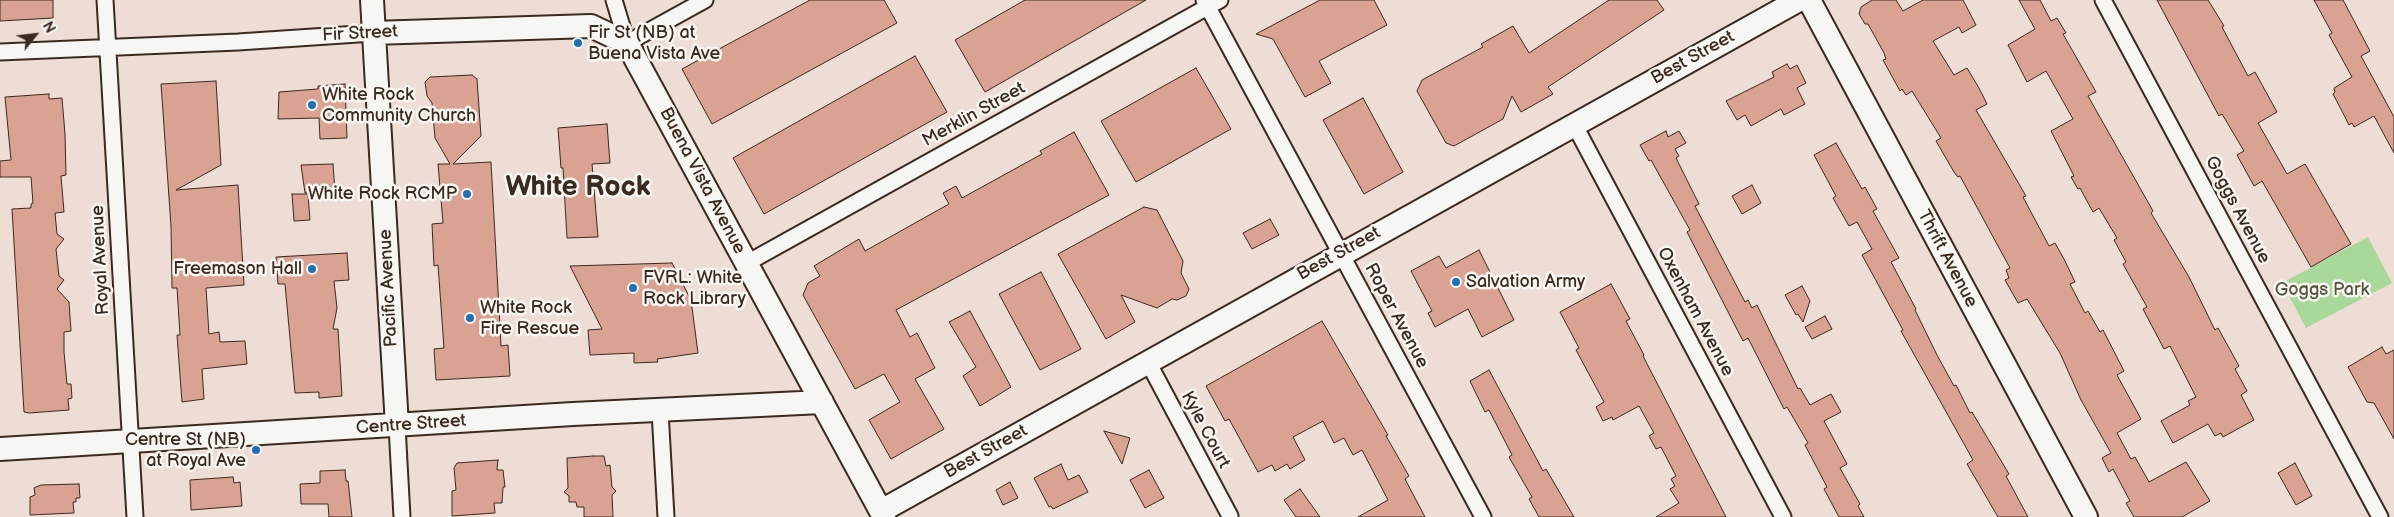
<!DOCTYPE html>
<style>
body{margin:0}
#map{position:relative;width:2394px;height:517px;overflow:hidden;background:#edddd5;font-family:"Balsamiq Sans",sans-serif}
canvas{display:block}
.north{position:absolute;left:10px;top:10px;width:50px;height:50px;-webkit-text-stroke:4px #f6f6f2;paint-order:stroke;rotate:61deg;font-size:14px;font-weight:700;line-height:20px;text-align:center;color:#3b2a1e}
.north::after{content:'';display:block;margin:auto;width:18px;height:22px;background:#3b2a1e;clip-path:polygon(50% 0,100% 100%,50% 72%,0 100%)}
</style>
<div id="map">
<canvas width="2394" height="517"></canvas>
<div class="north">N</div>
</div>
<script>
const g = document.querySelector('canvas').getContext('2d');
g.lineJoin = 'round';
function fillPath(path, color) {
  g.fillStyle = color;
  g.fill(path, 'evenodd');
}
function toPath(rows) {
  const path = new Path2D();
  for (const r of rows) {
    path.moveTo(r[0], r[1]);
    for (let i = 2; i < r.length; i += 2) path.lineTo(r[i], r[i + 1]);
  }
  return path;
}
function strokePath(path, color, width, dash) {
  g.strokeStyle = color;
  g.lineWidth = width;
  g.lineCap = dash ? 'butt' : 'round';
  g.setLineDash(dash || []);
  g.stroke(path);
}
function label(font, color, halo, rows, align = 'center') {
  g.font = font + ' "Balsamiq Sans",sans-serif';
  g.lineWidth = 5;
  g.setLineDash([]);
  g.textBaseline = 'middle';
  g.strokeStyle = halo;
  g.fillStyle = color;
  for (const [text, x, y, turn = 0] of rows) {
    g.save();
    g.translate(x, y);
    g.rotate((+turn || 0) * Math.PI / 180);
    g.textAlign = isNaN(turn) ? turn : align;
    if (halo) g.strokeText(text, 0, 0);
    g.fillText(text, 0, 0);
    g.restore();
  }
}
fillPath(toPath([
 [2368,237,2392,283,2306,328,2282,283]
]), '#a8d99a');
const building = toPath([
 [0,0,53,0,53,18,0,21,0,0],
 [810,0,884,0,897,23,712,124,682,69,810,0],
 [1025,0,1146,0,985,92,955,40,1025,0],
 [1320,0,1374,0,1387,25,1319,61,1331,83,1305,97,1273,39,1256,34,1320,0],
 [1609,0,1657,0,1664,10,1548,87,1553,94,1521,112,1512,96,1503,119,1454,146,1446,143,1417,91,1422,80,1483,47,1481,44,1513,26,1529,53,1609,0],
 [1872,0,1896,0,1903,11,1923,0,1963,0,1976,25,1962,33,1959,27,1933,41,1954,75,1967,68,1979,88,1987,104,1976,110,2026,196,2023,197,2049,246,2055,243,2064,259,2075,282,2070,284,2085,313,2088,311,2100,332,2103,330,2124,371,2117,375,2141,419,2117,433,2131,459,2135,457,2149,482,2186,462,2210,501,2182,517,2134,517,2126,503,2130,501,2113,469,2109,472,2102,458,2111,453,2081,400,2060,353,2027,299,2018,303,2005,280,2009,278,2006,270,2010,268,1960,176,1958,177,1954,172,1936,141,1941,138,1912,91,1906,95,1902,89,1900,91,1883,60,1886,59,1884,53,1868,24,1865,24,1859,14,1861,7,1872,0],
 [2019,0,2040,0,2051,21,2057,18,2066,33,2063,34,2096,92,2088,96,2153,211,2151,213,2189,277,2215,330,2218,328,2239,366,2235,369,2247,391,2241,395,2254,420,2223,437,2221,433,2215,436,2208,424,2173,443,2161,421,2190,405,2188,401,2196,397,2170,346,2164,349,2143,309,2147,307,2123,264,2126,262,2114,240,2117,238,2099,208,2093,212,2080,188,2078,189,2071,177,2074,176,2051,131,2073,119,2046,71,2027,82,2008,45,2035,29,2019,0],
 [2157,0,2208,0,2224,26,2222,27,2248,76,2255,72,2277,112,2258,123,2287,174,2305,164,2351,244,2311,267,2262,181,2254,186,2237,155,2244,151,2222,114,2219,116,2157,0],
 [2314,0,2343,0,2370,51,2361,56,2394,117,2394,153,2374,116,2354,127,2352,123,2349,125,2343,113,2333,94,2335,92,2334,88,2352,77,2329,35,2332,33,2314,0],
 [915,56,947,112,764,214,733,158,915,56],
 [1787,64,1790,69,1797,65,1806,83,1797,88,1805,104,1784,115,1781,109,1751,126,1745,115,1737,120,1726,101,1774,77,1772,72,1787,64],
 [1196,68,1231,129,1136,182,1101,121,1196,68],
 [472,75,477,79,481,136,453,164,491,162,501,346,508,345,510,376,436,380,434,349,444,348,438,265,434,266,432,224,443,223,438,164,450,164,435,138,432,103,427,96,425,82,430,77,472,75],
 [216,81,221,165,176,190,238,185,244,285,206,288,209,334,219,332,220,342,245,341,247,364,202,369,204,399,182,402,177,335,180,335,177,288,172,288,171,226,161,84,216,81],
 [345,84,347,138,320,139,319,118,278,119,279,92,318,89,318,86,345,84],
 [49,94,49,99,62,98,65,134,66,175,61,176,64,212,55,213,57,234,64,239,56,249,59,276,64,280,57,289,69,302,71,331,64,332,64,352,67,384,71,384,72,398,68,399,69,410,29,413,24,412,12,209,31,208,31,204,33,203,31,177,0,177,0,161,11,160,5,97,49,94],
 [1363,98,1403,172,1364,194,1323,120,1363,98],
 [607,124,610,163,592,164,598,237,567,238,563,168,561,168,558,128,607,124],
 [1666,131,1668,137,1679,131,1686,143,1675,149,1679,156,1676,158,1699,204,1695,206,1745,302,1748,300,1752,308,1757,305,1798,389,1800,388,1810,405,1831,394,1841,412,1824,421,1847,464,1840,468,1860,504,1858,506,1864,517,1839,517,1824,489,1827,487,1805,445,1808,443,1787,407,1784,409,1748,338,1743,341,1687,232,1690,230,1651,160,1649,161,1640,145,1666,131],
 [1074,132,1109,195,896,310,910,337,917,333,935,368,915,379,944,429,891,459,869,420,900,402,884,374,855,389,803,295,808,283,820,276,814,266,859,239,865,251,949,204,943,193,956,186,962,198,1042,154,1040,151,1074,132],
 [1836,143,1862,189,1865,187,1877,209,1873,211,1899,258,1891,262,1916,309,1915,310,1937,355,1954,386,1956,385,1970,413,1972,412,2009,474,2006,476,2028,517,1998,517,1967,464,1973,460,1901,331,1903,330,1862,255,1872,249,1857,222,1849,226,1833,198,1836,196,1814,155,1836,143],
 [333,164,335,192,305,193,301,165,333,164],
 [1752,185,1761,203,1742,214,1732,196,1752,185],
 [292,194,308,194,310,220,294,221,292,194],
 [1144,207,1157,210,1183,261,1181,273,1189,289,1186,296,1177,300,1172,299,1157,308,1121,295,1135,322,1106,339,1058,254,1144,207],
 [1270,219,1279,235,1252,249,1243,233,1270,219],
 [1479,250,1514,320,1482,337,1468,309,1435,327,1428,313,1432,311,1411,271,1439,256,1446,268,1479,250],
 [347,253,349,280,334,281,337,308,333,329,338,329,342,396,319,398,319,392,295,393,285,284,278,284,276,257,347,253],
 [672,263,691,300,698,353,657,359,658,362,634,363,634,353,590,355,588,330,602,329,570,266,672,263],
 [1041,272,1081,349,1040,370,999,294,1041,272],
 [1611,284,1630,319,1626,321,1644,355,1643,356,1726,517,1656,517,1679,503,1670,489,1675,486,1671,479,1676,476,1661,447,1656,449,1649,436,1654,433,1639,406,1613,420,1612,417,1603,421,1596,407,1604,402,1576,350,1579,348,1560,312,1611,284],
 [1802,286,1810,301,1803,322,1798,314,1796,315,1785,295,1802,286],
 [970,311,1011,387,980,406,963,376,976,367,949,322,970,311],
 [1825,316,1832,329,1812,339,1805,327,1825,316],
 [1322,321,1388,435,1386,436,1409,476,1405,479,1425,517,1358,517,1388,500,1362,450,1353,455,1344,438,1334,443,1323,421,1293,437,1305,460,1290,469,1287,464,1275,471,1272,465,1258,472,1229,419,1225,421,1206,386,1322,321],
 [2382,347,2386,354,2394,350,2394,439,2374,403,2367,402,2348,367,2382,347],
 [1489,370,1543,471,1546,469,1574,517,1539,517,1529,499,1532,497,1509,457,1512,455,1489,410,1485,412,1470,381,1489,370],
 [1104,431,1130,438,1122,464,1104,431],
 [593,456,604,456,606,466,610,465,612,487,616,491,612,495,613,517,584,517,584,507,577,507,576,502,569,502,569,496,564,492,568,488,567,458,593,456],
 [498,460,497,470,503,470,505,487,503,487,502,503,494,503,495,513,452,516,452,491,456,490,454,468,457,463,498,460],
 [2295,463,2312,496,2296,505,2278,473,2295,463],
 [1061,464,1068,480,1079,475,1088,492,1053,509,1051,506,1049,507,1034,478,1061,464],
 [345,470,346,481,348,481,352,517,329,517,328,504,301,504,300,484,320,483,320,471,345,470],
 [1149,470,1164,498,1145,508,1130,480,1149,470],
 [233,477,234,483,240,482,242,506,191,510,190,480,233,477],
 [1010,482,1018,498,1003,505,996,490,1010,482],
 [79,484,80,498,76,498,76,502,73,502,74,513,30,515,30,497,35,495,34,488,41,485,79,484],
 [1300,489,1320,517,1296,517,1284,500,1300,489]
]);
fillPath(building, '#d9a292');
strokePath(building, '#3b2a1e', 1);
const street = toPath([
 [105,0,135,517],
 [614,0,627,43,705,0],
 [1204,0,1483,517],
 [2103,0,2380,517],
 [0,52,238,42,373,33],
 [1574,124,1783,517],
 [747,263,1220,0],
 [1148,362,1230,516],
 [660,411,666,517],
 [397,426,402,517]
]);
const secondary = toPath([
 [372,0,397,426],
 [1809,0,2086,517],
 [373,33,591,26,627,43,884,517],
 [0,449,573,414,822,402],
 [881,511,1799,0]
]);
strokePath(street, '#3b2a1e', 19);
strokePath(secondary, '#3b2a1e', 26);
strokePath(street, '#f6f6f2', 15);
strokePath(secondary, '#f6f6f2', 22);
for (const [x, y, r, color] of [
 [578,43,5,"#1f6fb2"],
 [312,105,5,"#1f6fb2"],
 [467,194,5,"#1f6fb2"],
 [312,269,5,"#1f6fb2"],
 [1456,282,5,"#1f6fb2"],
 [633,288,5,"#1f6fb2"],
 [470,318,5,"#1f6fb2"],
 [256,450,5,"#1f6fb2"]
]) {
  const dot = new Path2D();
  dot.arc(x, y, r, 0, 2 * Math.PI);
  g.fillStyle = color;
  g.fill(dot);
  strokePath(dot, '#f6f6f2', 2);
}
label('18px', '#3b2a1e', '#f6f6f2', [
 ["Fir St (NB) at",588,33],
 ["Buena Vista Ave",588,54],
 ["White Rock",322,95],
 ["Community Church",322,116],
 ["White Rock RCMP",457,194,"right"],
 ["Freemason Hall",302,269,"right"],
 ["FVRL: White",643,278],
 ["Rock Library",643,299],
 ["Salvation Army",1466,282],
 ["White Rock",480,308],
 ["Fire Rescue",480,329],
 ["Centre St (NB)",246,440,"right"],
 ["at Royal Ave",246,461,"right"]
], 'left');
label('18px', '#3b2a1e', '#f6f6f2', [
 ["Fir Street",360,34,-3],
 ["Best Street",1693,58,-29],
 ["Merklin Street",974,115,-29],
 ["Buena Vista Avenue",702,181,62],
 ["Goggs Avenue",2237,210,62],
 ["Best Street",1339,254,-29],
 ["Thrift Avenue",1947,259,62],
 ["Royal Avenue",101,260,-93],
 ["Pacific Avenue",389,288,-93],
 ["Oxenham Avenue",1695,312,62],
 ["Roper Avenue",1396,316,62],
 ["Centre Street",411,425,-4],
 ["Kyle Court",1205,430,62],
 ["Best Street",986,452,-29]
]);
label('18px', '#56563d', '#f6f6f2', [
 ["Goggs Park",2322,290]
]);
label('bold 28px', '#3b2a1e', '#f6f6f2', [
 ["White Rock",578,188]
]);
</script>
